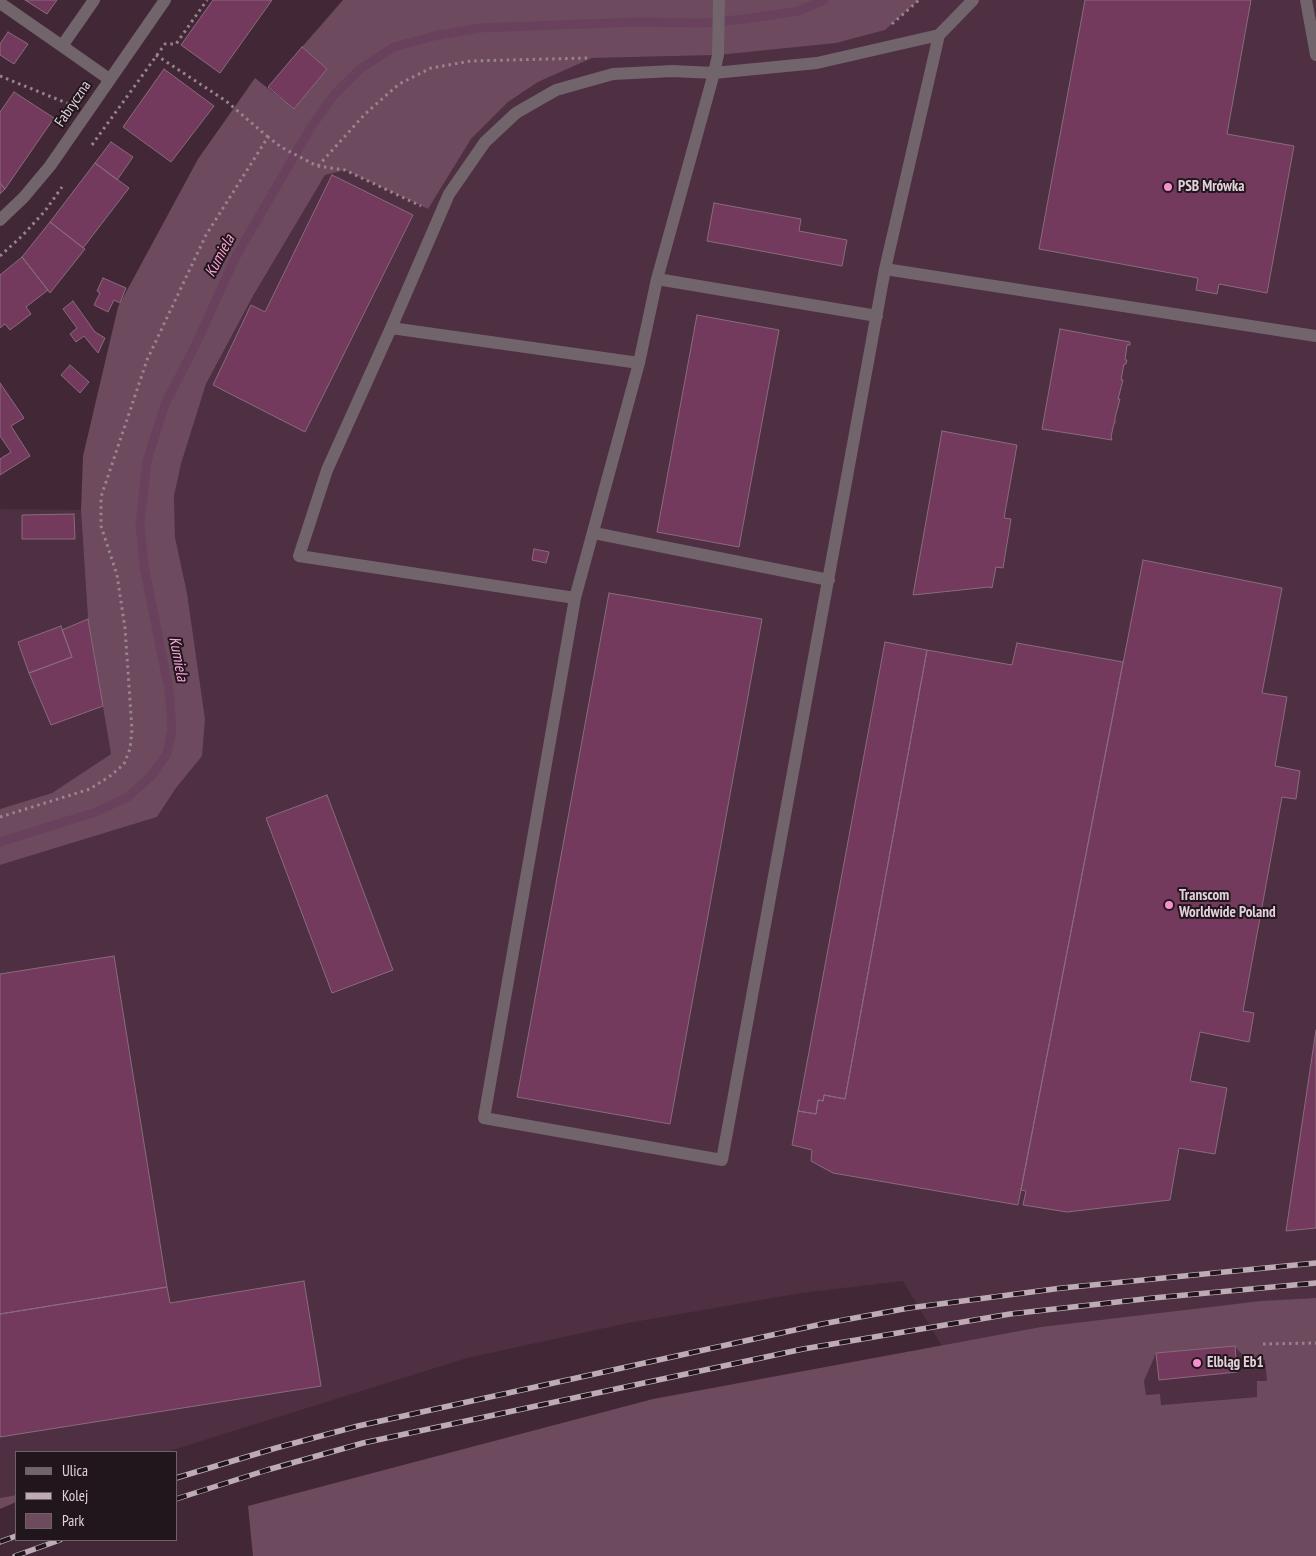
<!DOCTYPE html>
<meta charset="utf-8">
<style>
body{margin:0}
#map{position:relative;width:1316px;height:1556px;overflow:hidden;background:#422837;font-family:"PT Sans Narrow",sans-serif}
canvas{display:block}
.legend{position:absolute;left:15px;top:1451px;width:162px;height:90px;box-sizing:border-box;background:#21161c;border:1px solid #6e6168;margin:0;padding:6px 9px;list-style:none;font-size:15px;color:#e2d1da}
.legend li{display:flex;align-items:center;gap:10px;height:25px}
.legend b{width:25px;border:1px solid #6e6168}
</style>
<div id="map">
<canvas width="1316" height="1556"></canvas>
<ul class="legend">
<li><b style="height:6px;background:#71646b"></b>Ulica</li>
<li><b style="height:6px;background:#beabb5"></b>Kolej</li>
<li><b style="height:14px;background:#6d4a5e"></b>Park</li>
</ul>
</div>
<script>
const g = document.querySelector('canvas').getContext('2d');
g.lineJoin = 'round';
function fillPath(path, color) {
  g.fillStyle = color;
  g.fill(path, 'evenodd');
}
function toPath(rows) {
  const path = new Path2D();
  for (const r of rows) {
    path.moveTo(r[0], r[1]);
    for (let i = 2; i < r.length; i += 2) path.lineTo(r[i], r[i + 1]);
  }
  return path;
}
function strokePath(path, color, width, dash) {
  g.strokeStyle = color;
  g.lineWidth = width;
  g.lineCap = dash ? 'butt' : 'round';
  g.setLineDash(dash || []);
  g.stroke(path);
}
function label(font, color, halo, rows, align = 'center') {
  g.font = font + ' "PT Sans Narrow",sans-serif';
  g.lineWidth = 4;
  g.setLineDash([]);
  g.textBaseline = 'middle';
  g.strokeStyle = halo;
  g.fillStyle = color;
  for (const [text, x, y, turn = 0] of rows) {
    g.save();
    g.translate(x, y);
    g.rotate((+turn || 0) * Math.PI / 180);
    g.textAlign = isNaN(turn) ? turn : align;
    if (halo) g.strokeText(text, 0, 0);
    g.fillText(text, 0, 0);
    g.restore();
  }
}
fillPath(toPath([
 [919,0,1316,0,1316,1359,1267,1381,1257,1397,1161,1405,1146,1395,1143,1380,952,1363,903,1281,801,1293,628,1323,467,1358,166,1452,16,1452,16,1495,0,1498,0,865,157,817,176,788,205,719,187,593,175,537,174,496,181,464,206,384,253,296,325,175,345,170,428,209,471,139,508,102,538,82,592,58,718,55,885,30],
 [0,509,81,510,88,619,111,754,52,793,0,809]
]), '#4f2f42');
fillPath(toPath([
 [343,0,919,0,885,30,836,43,718,55,592,58,538,82,508,102,471,139,428,209,345,170,325,175,253,296,206,384,181,464,174,496,175,537,187,593,205,719,202,756,176,788,157,817,0,865,0,809,52,793,111,754,88,619,81,510,83,456,118,307,198,159,255,78,294,109,327,69,302,47],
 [1316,1298,1316,1556,253,1556,248,1506,653,1399,1041,1327,1261,1301],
 [1234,1346,1247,1359,1265,1360,1267,1381,1257,1381,1257,1397,1161,1405,1160,1394,1146,1395,1144,1381,1156,1353],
 [16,1495,16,1502,0,1509,0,1498]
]), '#6d4a5e');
strokePath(toPath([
 [0,842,96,812,128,797,151,776,167,754,172,729,169,690,144,566,140,524,147,461,165,404,195,346,235,258,311,127,334,95,360,69,394,47,434,36,479,28,636,22,702,23,746,19,798,11,824,0]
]), '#6a415d', 9);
const building = toPath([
 [25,0,57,0,47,14,25,0],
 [213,0,272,0,220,73,181,45,213,0],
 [1085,0,1251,0,1227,134,1294,146,1267,293,1219,284,1217,294,1196,290,1198,278,1039,249,1085,0],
 [8,32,28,44,14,64,0,55,0,44,8,32],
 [302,47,327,69,294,109,268,87,302,47],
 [164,69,214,106,171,162,123,127,164,69],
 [14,92,54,118,5,189,0,183,0,112,14,92],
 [111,142,133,157,117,180,95,163,111,142],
 [95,163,129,188,83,248,50,222,95,163],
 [332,175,413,215,305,432,213,385,251,305,265,312,332,175],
 [0,183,5,189,0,194,0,183],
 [714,203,801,219,799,231,847,240,842,266,707,241,714,203],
 [50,222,85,249,50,293,22,257,50,222],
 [22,257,48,290,26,307,31,314,10,330,5,324,0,328,0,275,22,257],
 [103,278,126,288,120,303,114,300,108,312,94,305,100,293,97,291,103,278],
 [73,301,95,332,105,338,98,353,84,336,76,342,70,334,77,328,63,309,73,301],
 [697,315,779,330,739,547,657,532,697,315],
 [1060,329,1130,342,1130,345,1127,345,1125,360,1127,360,1126,364,1124,364,1121,380,1123,380,1118,399,1120,399,1115,418,1115,423,1114,423,1111,437,1112,440,1042,429,1060,329],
 [70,365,89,382,80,393,61,375,70,365],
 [0,383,24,418,11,426,30,456,0,475,0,459,11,452,0,436,0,383],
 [942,431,1017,445,1004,518,1011,519,1003,568,996,567,992,588,989,587,913,595,942,431],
 [74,514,75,539,22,539,22,515,74,514],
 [534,549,549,552,546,563,532,560,534,549],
 [1143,560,1282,588,1262,693,1287,697,1275,766,1300,771,1296,799,1282,797,1243,1011,1254,1013,1249,1042,1200,1032,1190,1081,1227,1088,1215,1154,1179,1148,1170,1200,1067,1212,1023,1205,1026,1191,1021,1190,1143,560],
 [609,593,762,619,670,1124,517,1097,609,593],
 [88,619,103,706,51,725,29,673,72,657,62,630,88,619],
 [61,626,72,657,29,673,18,642,61,626],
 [885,642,927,650,845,1099,824,1095,823,1101,818,1100,816,1114,798,1111,885,642],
 [1017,643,1123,662,1018,1205,833,1173,811,1161,812,1150,792,1145,798,1111,816,1114,818,1100,823,1101,824,1095,845,1099,927,650,1012,665,1017,643],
 [327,795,393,970,332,993,266,818,327,795],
 [114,956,167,1287,0,1314,0,974,114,956],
 [1316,1030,1316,1228,1286,1231,1316,1030],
 [304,1281,321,1386,0,1437,0,1314,167,1287,170,1303,304,1281],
 [1235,1346,1237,1372,1159,1380,1156,1353,1235,1346]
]);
fillPath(building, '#733a5d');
strokePath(building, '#896b7c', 1);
strokePath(toPath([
 [892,24,919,0],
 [156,55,226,101,268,137],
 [0,76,69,104],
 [92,145,165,44,176,44,207,0],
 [318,166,365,114,399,84,431,68,471,61,588,58],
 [0,256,22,236,45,211,62,187],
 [0,817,90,789,110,776,124,764,130,749,132,730,125,628,117,575,101,526,101,497,147,360,206,235,268,137,281,147,317,166,345,170,421,206],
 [1263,1344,1316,1343]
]), '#98838f', 3, [2.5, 4]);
strokePath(toPath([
 [94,0,62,46,109,79],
 [719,0,718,55,714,73,817,63,939,35,973,0],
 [1306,0,1316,55],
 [0,3,62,46],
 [939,35,885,269,1316,336],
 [673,71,714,73,657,279,639,363,391,328,449,194,485,142,516,113,556,90,613,74,673,71],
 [0,220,24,197,50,166,165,0],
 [657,279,877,316],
 [391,328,327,470,299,556,575,598],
 [639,363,575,598,484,1118,722,1160,885,269],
 [594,533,829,580]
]), '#71646b', 12);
const rail = toPath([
 [176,1478,276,1448,358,1426,822,1324,909,1308,1062,1288,1316,1263],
 [176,1499,267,1470,363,1443,803,1349,1010,1314,1153,1298,1316,1283],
 [0,1542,16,1536],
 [15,1556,60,1540]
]);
strokePath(rail, '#beabb5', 5.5);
strokePath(rail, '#21161c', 4, [11]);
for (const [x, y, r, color] of [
 [1168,187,5,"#f790ce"],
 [1169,905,5,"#f790ce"],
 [1197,1363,5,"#f790ce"]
]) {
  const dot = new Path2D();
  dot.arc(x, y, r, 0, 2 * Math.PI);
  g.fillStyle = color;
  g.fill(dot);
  strokePath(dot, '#21161c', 2);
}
label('15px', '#e2d1da', '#21161c', [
 ["Fabryczna",73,104,-56]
]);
label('bold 15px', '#e2d1da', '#21161c', [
 ["PSB Mrówka",1178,187],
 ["Transcom",1179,896],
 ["Worldwide Poland",1179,913],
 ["Elbląg Eb1",1207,1363]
], 'left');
label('italic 16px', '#fba3d7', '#21161c', [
 ["Kumiela",220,256,-62],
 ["Kumiela",178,659,79]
]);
</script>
